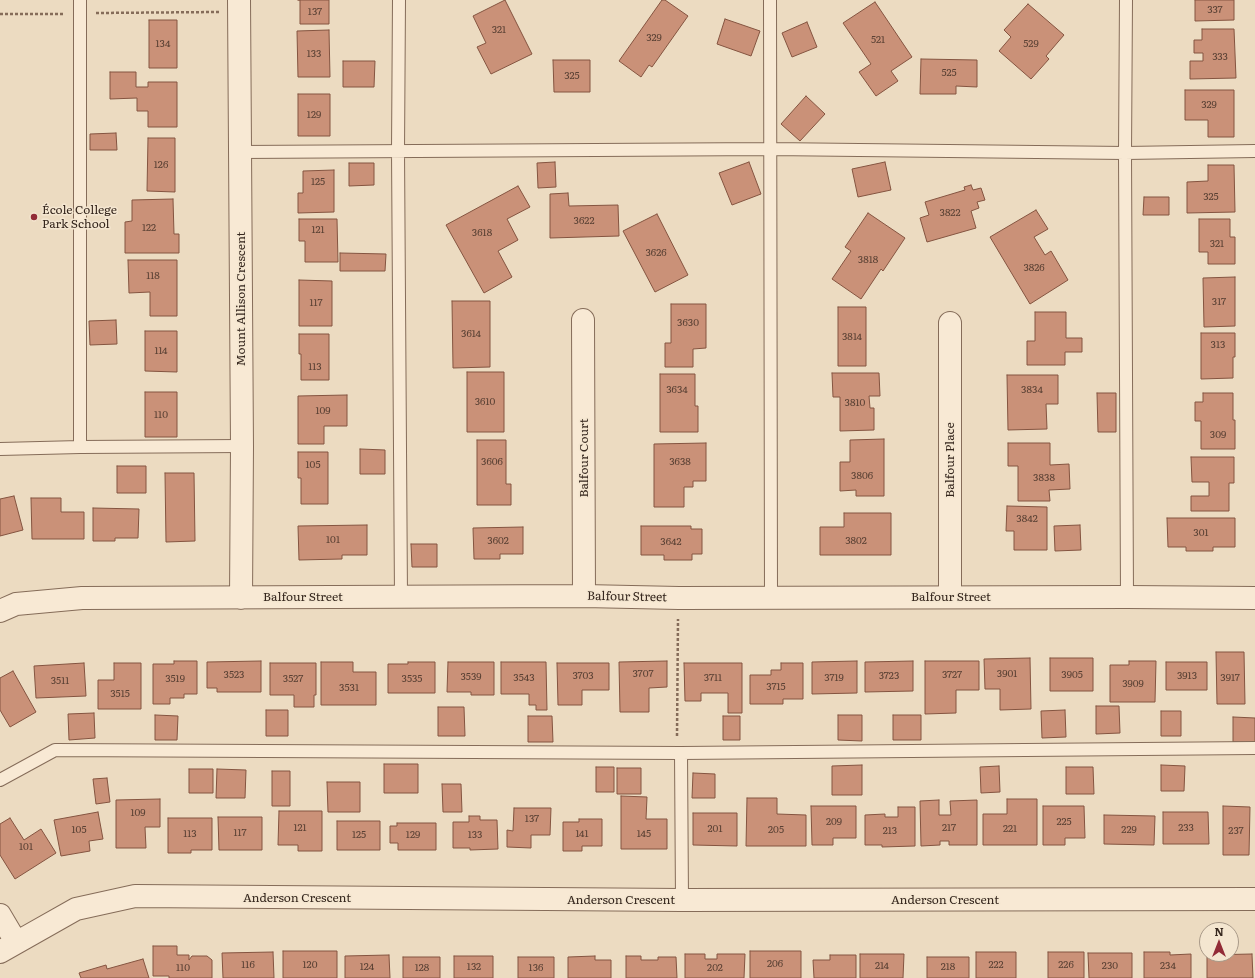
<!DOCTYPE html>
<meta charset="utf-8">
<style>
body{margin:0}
#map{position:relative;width:1255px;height:978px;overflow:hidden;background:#ecdbc1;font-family:Literata,serif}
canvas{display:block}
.north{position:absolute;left:1199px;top:922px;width:40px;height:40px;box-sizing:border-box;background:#f4e6d0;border:1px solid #a89988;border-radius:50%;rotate:0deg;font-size:11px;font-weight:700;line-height:16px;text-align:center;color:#35261d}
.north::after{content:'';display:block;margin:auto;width:14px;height:18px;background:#922b36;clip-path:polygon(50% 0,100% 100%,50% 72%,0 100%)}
</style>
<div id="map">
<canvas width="1255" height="978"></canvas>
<div class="north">N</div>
</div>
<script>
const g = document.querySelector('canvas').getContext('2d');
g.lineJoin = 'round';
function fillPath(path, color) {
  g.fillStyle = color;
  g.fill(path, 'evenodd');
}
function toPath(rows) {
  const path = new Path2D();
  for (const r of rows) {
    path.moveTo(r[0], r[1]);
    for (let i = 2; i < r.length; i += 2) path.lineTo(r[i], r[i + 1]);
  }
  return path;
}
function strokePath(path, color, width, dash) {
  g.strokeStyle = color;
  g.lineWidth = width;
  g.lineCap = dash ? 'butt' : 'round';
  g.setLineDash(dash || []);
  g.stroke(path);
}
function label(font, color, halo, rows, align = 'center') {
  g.font = font + ' Literata,serif';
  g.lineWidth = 3;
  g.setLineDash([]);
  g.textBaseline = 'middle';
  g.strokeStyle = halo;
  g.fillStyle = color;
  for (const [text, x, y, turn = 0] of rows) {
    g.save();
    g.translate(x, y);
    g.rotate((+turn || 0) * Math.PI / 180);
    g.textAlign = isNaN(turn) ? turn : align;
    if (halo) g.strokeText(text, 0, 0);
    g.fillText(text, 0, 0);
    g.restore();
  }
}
const building = toPath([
 [298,0,329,0,329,24,300,24,300,0,298,0],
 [505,0,532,54,491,74,477,47,486,43,473,16,505,0],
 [662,0,665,0,688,16,652,67,649,65,641,77,619,61,662,0],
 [1195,0,1234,0,1234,20,1195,21,1195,0],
 [875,2,912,57,891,71,898,81,876,96,859,72,871,64,843,23,875,2],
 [1028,4,1064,35,1046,56,1049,59,1031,79,999,51,1011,37,1004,30,1028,4],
 [725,19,760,31,751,56,717,44,725,19],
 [149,20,177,20,177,68,149,68,149,20],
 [807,22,817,47,792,57,782,33,807,22],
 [1202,29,1234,29,1236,78,1190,79,1190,61,1203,61,1203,53,1194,53,1194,40,1202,40,1202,29],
 [329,30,330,77,298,77,297,31,329,30],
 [921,59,977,60,977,87,956,86,956,94,920,94,921,59],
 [553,60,590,60,590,92,554,92,553,60],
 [343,61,375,61,374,87,343,87,343,61],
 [110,72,136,72,136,87,148,87,148,82,177,82,177,127,148,127,148,111,137,111,137,98,110,99,110,72],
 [1185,90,1234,90,1234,137,1208,137,1208,120,1185,120,1185,90],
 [298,94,330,94,330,136,298,136,298,94],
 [806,96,825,114,800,141,781,124,806,96],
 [116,133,117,150,90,150,90,134,116,133],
 [148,138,175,138,175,192,147,191,148,138],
 [555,162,556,187,538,188,537,163,555,162],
 [749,162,761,194,732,205,719,173,749,162],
 [885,162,891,190,858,197,852,169,885,162],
 [349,163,374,163,374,185,349,186,349,163],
 [1208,165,1234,165,1235,212,1187,213,1187,182,1208,181,1208,165],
 [334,170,334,212,298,213,298,193,303,193,303,171,334,170],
 [971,185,973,190,981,188,985,200,977,202,979,208,971,211,976,228,927,242,920,218,929,215,925,202,965,190,964,187,971,185],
 [518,186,530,207,507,219,518,240,498,251,512,277,484,293,446,225,518,186],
 [568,193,569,206,618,205,619,236,550,238,550,194,568,193],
 [1144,197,1169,197,1169,215,1143,215,1144,197],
 [173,199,174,234,179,234,179,253,125,253,125,222,132,221,132,200,173,199],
 [1036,210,1048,229,1034,237,1045,255,1051,251,1068,280,1030,304,990,237,1036,210],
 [868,213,905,238,883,271,881,269,861,299,832,279,851,251,845,247,868,213],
 [657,214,688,275,655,292,623,231,657,214],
 [299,219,337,219,338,262,305,262,305,241,299,241,299,219],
 [1199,219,1230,219,1230,237,1235,237,1235,264,1208,264,1208,252,1199,252,1199,219],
 [340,253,386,254,385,271,340,271,340,253],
 [128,260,177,260,177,316,150,316,150,292,129,293,128,260],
 [1235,277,1235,326,1204,327,1203,278,1235,277],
 [299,280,332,281,332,326,299,326,299,280],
 [452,301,490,301,490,367,453,368,452,301],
 [671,304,706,304,706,348,693,349,693,367,665,367,665,343,671,343,671,304],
 [838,307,866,307,866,366,838,366,838,307],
 [1035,312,1066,312,1066,338,1082,338,1082,352,1065,352,1065,365,1027,365,1027,341,1035,341,1035,312],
 [116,320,117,344,90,345,89,321,116,320],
 [145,331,177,331,177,372,145,371,145,331],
 [1201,333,1235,333,1235,357,1233,357,1233,378,1201,379,1201,333],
 [299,334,329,334,329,380,301,380,301,354,299,354,299,334],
 [467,372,504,372,504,432,467,432,467,372],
 [832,373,879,373,880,396,869,396,870,408,874,408,874,430,840,431,840,397,833,397,832,373],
 [660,374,695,374,695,406,698,406,698,432,660,432,660,374],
 [1007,375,1058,375,1058,404,1046,404,1047,429,1008,430,1007,375],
 [145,392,177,392,177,437,145,437,145,392],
 [1097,393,1116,393,1116,432,1098,432,1097,393],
 [1203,393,1233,393,1233,420,1235,420,1235,449,1201,449,1201,421,1195,421,1195,402,1203,402,1203,393],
 [347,395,347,426,324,426,324,444,298,444,298,396,347,395],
 [884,439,884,496,856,496,856,490,840,491,840,462,850,462,850,440,884,439],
 [477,440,506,440,506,484,511,484,511,505,477,505,477,440],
 [706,443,706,481,693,481,693,487,684,487,684,507,654,507,654,444,706,443],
 [1008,443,1050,443,1050,465,1069,464,1070,489,1049,490,1050,501,1018,501,1018,466,1008,466,1008,443],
 [360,449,385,450,385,474,360,474,360,449],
 [298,452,328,452,328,504,301,504,301,478,298,478,298,452],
 [1191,457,1234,457,1234,483,1229,483,1229,511,1191,511,1191,496,1209,496,1209,482,1192,482,1191,457],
 [117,466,146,466,146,493,117,493,117,466],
 [165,473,194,473,195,541,166,542,165,473],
 [14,496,23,530,0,536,0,499,14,496],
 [31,498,61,498,61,512,84,512,84,539,32,539,31,498],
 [1007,506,1047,507,1047,550,1014,550,1014,531,1006,531,1007,506],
 [93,508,139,509,138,538,115,538,115,541,93,541,93,508],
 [844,513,891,513,891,555,820,555,820,527,844,527,844,513],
 [1167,518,1235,518,1235,547,1213,547,1213,551,1186,551,1186,547,1168,547,1167,518],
 [367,525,367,555,342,555,342,559,299,560,298,526,367,525],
 [1080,525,1081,550,1055,551,1054,526,1080,525],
 [641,526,691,526,691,529,702,529,702,554,692,554,692,560,664,560,664,555,641,555,641,526],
 [523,527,523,554,500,554,500,559,474,559,473,528,523,527],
 [411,544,437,544,437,567,412,567,411,544],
 [1216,652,1244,652,1245,704,1217,704,1216,652],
 [1030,658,1031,709,1000,710,1000,689,985,689,984,659,1030,658],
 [1050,658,1093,658,1093,691,1050,691,1050,658],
 [174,661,197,661,197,694,184,694,184,698,170,698,170,704,153,704,153,664,174,664,174,661],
 [261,661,261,692,217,692,217,688,207,688,207,662,261,661],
 [667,661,667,687,649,688,649,712,620,712,619,662,667,661],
 [857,661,857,693,812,694,812,662,857,661],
 [913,661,913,691,865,692,865,662,913,661],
 [925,661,979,661,979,690,956,690,956,713,925,714,925,661],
 [1129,661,1156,661,1155,702,1110,702,1110,665,1129,665,1129,661],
 [321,662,353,662,353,672,376,672,376,705,321,705,321,662],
 [408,662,435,662,435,693,388,693,388,664,408,664,408,662],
 [448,662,494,662,494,695,471,695,471,692,447,692,448,662],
 [501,662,546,662,547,710,536,710,536,705,529,705,529,694,501,694,501,662],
 [1166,662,1207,662,1207,690,1166,690,1166,662],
 [84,663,86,696,36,698,34,666,84,663],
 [114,663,141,663,141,709,98,709,98,680,114,680,114,663],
 [270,663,316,663,316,695,314,695,314,707,294,707,294,695,270,695,270,663],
 [557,663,609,663,609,690,582,690,582,705,558,705,557,663],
 [684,663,742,663,742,713,728,713,728,693,701,693,701,701,685,701,684,663],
 [781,663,803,663,803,699,783,699,783,704,750,704,750,675,771,675,771,670,781,670,781,663],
 [13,671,36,712,10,727,0,710,0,678,13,671],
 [1096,706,1119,706,1120,733,1096,734,1096,706],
 [438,707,464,707,465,736,438,736,438,707],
 [266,710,288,710,288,736,266,736,266,710],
 [1065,710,1066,737,1042,738,1041,711,1065,710],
 [1161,711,1181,711,1181,736,1161,736,1161,711],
 [94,713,95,738,69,740,68,714,94,713],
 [155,715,178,716,177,740,155,740,155,715],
 [838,715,862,715,862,741,838,740,838,715],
 [893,715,921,715,921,740,893,740,893,715],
 [528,716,552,716,553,742,528,742,528,716],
 [723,716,740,716,740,740,723,740,723,716],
 [1233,717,1255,718,1255,743,1233,742,1233,717],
 [384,764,418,764,418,793,384,793,384,764],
 [862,765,862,795,832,795,832,766,862,765],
 [1161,765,1185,766,1184,791,1161,791,1161,765],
 [999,766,1000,792,981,793,980,767,999,766],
 [596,767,614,767,614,792,596,792,596,767],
 [1066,767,1093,767,1094,794,1066,794,1066,767],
 [617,768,641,768,641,794,617,794,617,768],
 [189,769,213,769,213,793,189,793,189,769],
 [217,769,246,770,245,798,216,798,217,769],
 [272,771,290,771,290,806,272,806,272,771],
 [693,773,715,774,715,798,692,798,693,773],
 [107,778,110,802,96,804,93,779,107,778],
 [327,782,360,782,360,812,328,812,327,782],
 [442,784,461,784,462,812,443,812,442,784],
 [621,796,647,797,646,819,667,819,667,849,621,849,621,796],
 [747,798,777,798,777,814,806,815,806,846,746,846,747,798],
 [160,799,160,827,145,827,146,848,116,848,116,800,160,799],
 [1007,799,1037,799,1037,845,983,845,983,814,1007,814,1007,799],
 [939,800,939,815,951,815,950,801,977,800,977,845,949,845,949,841,940,841,940,845,921,846,920,801,939,800],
 [811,806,856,806,856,838,833,838,833,845,812,845,811,806],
 [1043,806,1084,806,1085,838,1065,838,1065,845,1043,845,1043,806],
 [1223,806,1250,807,1249,855,1223,855,1223,806],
 [898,807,915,807,915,846,882,847,882,845,865,845,865,815,885,814,885,817,898,817,898,807],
 [514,808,551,808,550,835,531,835,531,848,507,847,507,830,513,831,514,808],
 [279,811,322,811,322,851,298,851,298,845,278,845,279,811],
 [98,812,103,839,89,841,90,851,61,856,54,820,98,812],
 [1163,812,1208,812,1209,844,1163,844,1163,812],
 [693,813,737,813,737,846,693,845,693,813],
 [1104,815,1155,816,1154,845,1104,844,1104,815],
 [469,816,480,816,480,820,497,820,498,849,470,850,470,848,453,848,453,822,469,822,469,816],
 [218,817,262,817,262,850,219,850,218,817],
 [10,818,24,840,41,829,56,853,15,879,0,855,0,824,10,818],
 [168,818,212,818,212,850,191,850,191,853,168,853,168,818],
 [579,819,602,819,602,846,582,846,582,851,563,851,563,822,579,822,579,819],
 [337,821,380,821,380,850,337,850,337,821],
 [397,823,436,823,436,850,398,850,398,843,390,843,390,826,397,826,397,823],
 [153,946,177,946,177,955,189,955,189,960,192,956,207,956,212,960,212,978,169,978,169,976,153,976,153,946],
 [283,951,337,951,337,978,283,978,283,951],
 [750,951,801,951,801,978,750,978,750,951],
 [273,952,274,978,223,978,222,953,273,952],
 [976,952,1016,952,1016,978,976,978,976,952],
 [1048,952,1084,952,1084,978,1048,978,1048,952],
 [1144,952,1170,952,1170,955,1191,954,1191,978,1144,978,1144,952],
 [1088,953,1132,953,1132,978,1089,978,1088,953],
 [685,954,705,954,705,959,717,959,717,954,745,954,744,978,685,978,685,954],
 [860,954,904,954,903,978,860,978,860,954],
 [1252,954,1253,978,1207,978,1207,955,1252,954],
 [389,955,390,978,345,978,345,956,389,955],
 [830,955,856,955,856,978,814,978,813,960,830,960,830,955],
 [454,956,493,956,493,978,454,978,454,956],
 [595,956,595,960,611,960,611,978,568,978,568,957,595,956],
 [626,956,641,956,641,960,658,960,658,957,676,957,677,978,626,978,626,956],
 [403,957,440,957,440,978,403,978,403,957],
 [518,957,554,957,554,978,518,978,518,957],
 [927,957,969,957,969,978,927,978,927,957],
 [143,959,149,978,81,978,79,973,106,965,107,969,143,959]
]);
fillPath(building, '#ca9178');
strokePath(building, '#845440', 1);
const lane = toPath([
 [399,0,398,151,401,597],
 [770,0,771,597],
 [1126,0,1125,153,1127,597],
 [240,152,771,149,1125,153,1255,151],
 [80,447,80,0],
 [0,449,80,447,242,446],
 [681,753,682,900],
 [0,780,55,750,681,753,1255,748]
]);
const street = toPath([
 [239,0,242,446,241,598],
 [583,320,584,596],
 [950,597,950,323],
 [0,611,16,604,82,598,584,596,679,598,1127,597,1255,598],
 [0,915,16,942],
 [0,952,76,909,135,896,682,900,1255,899]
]);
strokePath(lane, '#856c59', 14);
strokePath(street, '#856c59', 24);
strokePath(toPath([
 [96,13,219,12],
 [0,14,63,14],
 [677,736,678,619]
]), '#856c59', 2.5, [3, 2]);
strokePath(lane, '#f8e9d4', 12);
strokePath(street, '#f8e9d4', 22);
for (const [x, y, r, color] of [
 [34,217,4,"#922b36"]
]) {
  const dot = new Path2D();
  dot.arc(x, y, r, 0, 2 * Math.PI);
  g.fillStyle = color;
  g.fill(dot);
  strokePath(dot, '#f4e6d0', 1.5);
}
label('10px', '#5a4134', null, [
 ["337",1215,10],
 ["137",315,12],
 ["321",499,30],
 ["329",654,38],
 ["521",878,40],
 ["134",163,44],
 ["529",1031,44],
 ["133",314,54],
 ["333",1220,57],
 ["525",949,73],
 ["325",572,76],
 ["329",1209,105],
 ["129",314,115],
 ["126",161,165],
 ["125",318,182],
 ["325",1211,197],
 ["3822",950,213],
 ["3622",584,221],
 ["122",149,228],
 ["121",318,230],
 ["3618",482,233],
 ["321",1217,244],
 ["3626",656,253],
 ["3818",868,260],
 ["3826",1034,268],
 ["118",153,276],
 ["317",1219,302],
 ["117",316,303],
 ["3630",688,323],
 ["3614",471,334],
 ["3814",852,337],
 ["313",1218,345],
 ["114",161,351],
 ["113",315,367],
 ["3634",677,390],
 ["3834",1032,390],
 ["3610",485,402],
 ["3810",855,403],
 ["109",323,411],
 ["110",161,415],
 ["309",1218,435],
 ["3606",492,462],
 ["3638",680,462],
 ["105",313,465],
 ["3806",862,476],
 ["3838",1044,478],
 ["3842",1027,519],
 ["301",1201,533],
 ["101",333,540],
 ["3602",498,541],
 ["3802",856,541],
 ["3642",671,542],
 ["3707",643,674],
 ["3901",1007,674],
 ["3523",234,675],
 ["3727",952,675],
 ["3905",1072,675],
 ["3703",583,676],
 ["3723",889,676],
 ["3913",1187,676],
 ["3539",471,677],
 ["3543",524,678],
 ["3711",713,678],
 ["3719",834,678],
 ["3917",1230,678],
 ["3519",175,679],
 ["3527",293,679],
 ["3535",412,679],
 ["3511",60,681],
 ["3909",1133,684],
 ["3715",776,687],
 ["3531",349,688],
 ["3515",120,694],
 ["109",138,813],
 ["137",532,819],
 ["209",834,822],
 ["225",1064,822],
 ["121",300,828],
 ["217",949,828],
 ["233",1186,828],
 ["201",715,829],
 ["221",1010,829],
 ["105",79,830],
 ["205",776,830],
 ["229",1129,830],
 ["213",890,831],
 ["237",1236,831],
 ["117",240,833],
 ["113",190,834],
 ["141",582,834],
 ["145",644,834],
 ["125",359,835],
 ["129",413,835],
 ["133",475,835],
 ["101",26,847],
 ["206",775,964],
 ["116",248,965],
 ["120",310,965],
 ["222",996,965],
 ["226",1066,965],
 ["214",882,966],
 ["230",1110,966],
 ["234",1168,966],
 ["124",367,967],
 ["132",474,967],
 ["218",948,967],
 ["110",183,968],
 ["128",422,968],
 ["136",536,968],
 ["202",715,968]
]);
label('12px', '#35261d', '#f4e6d0', [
 ["École College",42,210],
 ["Park School",42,224]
], 'left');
label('12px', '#35261d', '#f4e6d0', [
 ["Mount Allison Crescent",241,299,-90],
 ["Balfour Court",584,458,-90],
 ["Balfour Place",950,460,-90],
 ["Balfour Street",303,597],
 ["Balfour Street",627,597,1],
 ["Balfour Street",951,597],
 ["Anderson Crescent",297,898],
 ["Anderson Crescent",621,900],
 ["Anderson Crescent",945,900]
]);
</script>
